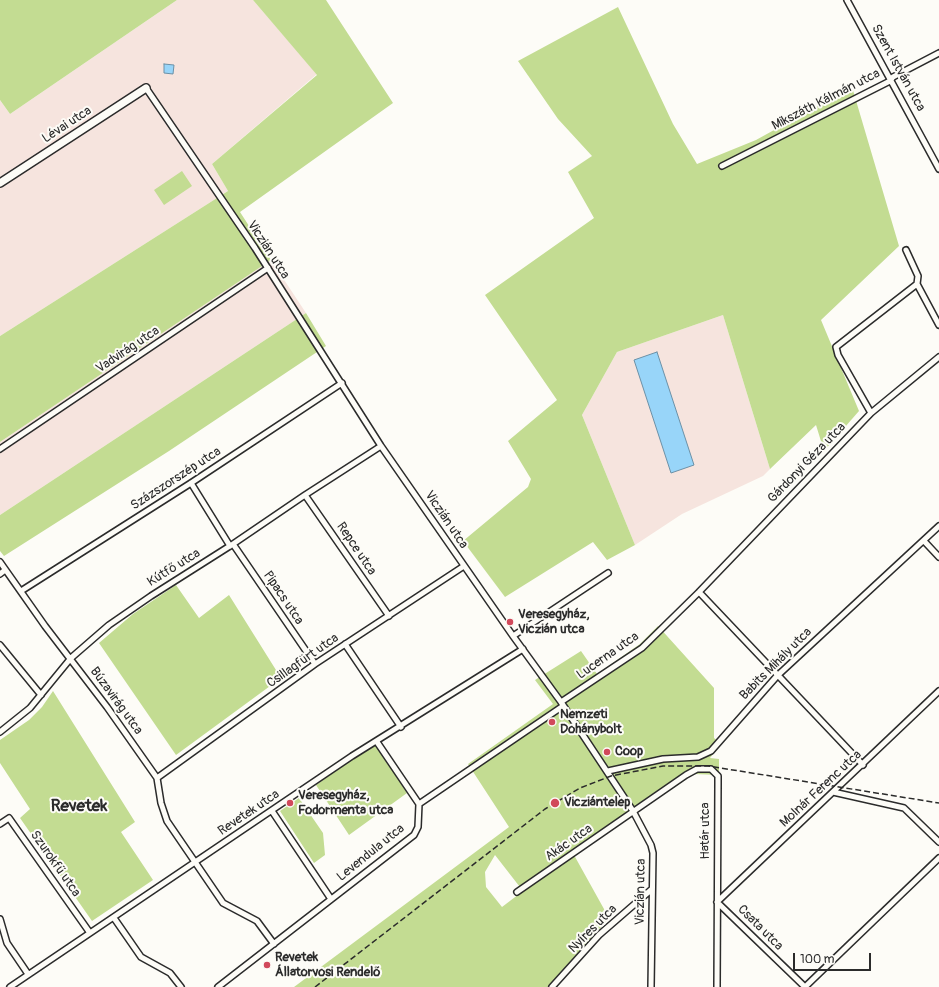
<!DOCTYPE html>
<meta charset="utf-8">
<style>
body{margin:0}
#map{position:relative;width:939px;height:987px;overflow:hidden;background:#fdfcf7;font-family:Pangolin,sans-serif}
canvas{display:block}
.scale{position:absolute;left:793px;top:953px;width:78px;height:18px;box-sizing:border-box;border:2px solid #2b2b2b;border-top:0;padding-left:5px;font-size:12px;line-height:14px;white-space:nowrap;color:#2b2b2b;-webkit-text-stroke:3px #fdfcf7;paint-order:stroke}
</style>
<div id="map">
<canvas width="939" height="987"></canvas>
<div class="scale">100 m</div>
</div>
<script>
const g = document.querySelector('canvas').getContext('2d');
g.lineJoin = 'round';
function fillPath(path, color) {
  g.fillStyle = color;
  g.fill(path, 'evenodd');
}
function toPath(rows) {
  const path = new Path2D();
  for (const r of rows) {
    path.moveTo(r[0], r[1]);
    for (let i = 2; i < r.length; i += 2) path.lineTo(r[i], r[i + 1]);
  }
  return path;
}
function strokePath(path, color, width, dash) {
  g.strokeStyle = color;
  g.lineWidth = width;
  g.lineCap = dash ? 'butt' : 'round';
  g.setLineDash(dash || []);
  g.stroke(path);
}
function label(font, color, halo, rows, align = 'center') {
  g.font = font + ' Pangolin,sans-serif';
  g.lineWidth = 4;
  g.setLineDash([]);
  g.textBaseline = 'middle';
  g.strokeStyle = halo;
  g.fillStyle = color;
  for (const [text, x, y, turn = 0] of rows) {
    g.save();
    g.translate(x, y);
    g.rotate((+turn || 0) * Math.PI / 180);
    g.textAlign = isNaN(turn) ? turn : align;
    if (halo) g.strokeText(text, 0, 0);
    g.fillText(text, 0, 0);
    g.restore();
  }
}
fillPath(toPath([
 [177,0,253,0,317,74,212,164,228,191,0,336,0,100,10,114],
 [271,260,306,313,0,515,0,442],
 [723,315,770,469,763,476,682,514,635,545,582,415,617,352]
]), '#f6e4de');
fillPath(toPath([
 [0,0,177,0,10,114,0,100],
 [253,0,326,0,393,103,240,212,271,260,0,442,0,336,228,191,212,164,317,75],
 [618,7,673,124,697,164,756,140,852,87,899,246,821,320,859,411,824,451,816,425,770,469,723,315,617,352,582,415,635,545,607,560,593,542,505,597,463,541,528,487,531,479,508,441,557,400,485,295,594,218,568,172,592,156,558,119,518,61],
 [182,171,192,186,164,205,154,190],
 [306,313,326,346,169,451,4,556,0,551,0,515],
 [176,585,199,618,229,595,281,678,176,755,99,643,133,614],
 [658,626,714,688,714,738,721,744,710,758,719,759,719,775,694,774,574,855,609,918,548,987,294,987,509,827,468,764,553,704,535,680,581,651,597,674,640,644],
 [495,855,523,891,502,907,486,887,485,872],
 [53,691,135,822,121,832,153,880,92,921,20,818,30,809,0,763,0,740,29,720,42,707],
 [376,745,407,793,349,835,316,785,352,759],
 [299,798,323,833,325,855,314,863,280,811]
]), '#c3dc92');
const water = toPath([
 [164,64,174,65,173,74,164,73,164,64],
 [657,352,694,465,671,473,634,360,657,352]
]);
fillPath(water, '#98d5f9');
strokePath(water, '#6c91a7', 1);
const street = toPath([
 [847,0,939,169],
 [146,88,255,248,381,446,513,636,561,702,633,811,651,845,653,853,651,987],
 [722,166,890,81,893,77,939,53],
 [906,250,918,276,917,284],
 [871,413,838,355,836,347,917,284,939,325],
 [0,449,268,268],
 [191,483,230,546],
 [305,495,389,616],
 [924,541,939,557],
 [233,544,315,664],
 [0,562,45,626,107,707,157,778,161,803,167,821,223,903,257,921,274,944],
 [0,574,5,570],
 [21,591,191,483,342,383],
 [699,592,863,765],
 [513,636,608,573],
 [345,644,401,727],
 [0,645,41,695],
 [561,702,642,648,699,592,871,413,939,357],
 [0,732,30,708,71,658,109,625,151,596,233,544,305,495,381,446],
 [377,742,419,804],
 [608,771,663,759,698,757,711,751,777,676,939,526],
 [157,778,315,664,464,566],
 [833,792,904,808,939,842],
 [272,811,331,899],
 [0,824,9,818,90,933],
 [517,892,686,775,697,769,711,769,718,776,718,783,717,987],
 [114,918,141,957,170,973,181,987],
 [0,919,7,943,28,974],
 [10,987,352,756,523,649],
 [218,987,414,835,418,827,419,804,563,706],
 [552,987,599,935,652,889],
 [805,987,717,902,939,691],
 [805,987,939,858]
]);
const secondary = toPath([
 [0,183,146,88]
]);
strokePath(street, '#2b2b2b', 8);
strokePath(secondary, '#2b2b2b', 10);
strokePath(street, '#fdfcf7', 5);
strokePath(secondary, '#fdfcf7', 7);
strokePath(toPath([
 [315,987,545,809,580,788,611,776,663,766,708,766,939,803]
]), '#2b2b2b', 1.5, [6, 3]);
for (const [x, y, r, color] of [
 [510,622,4,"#d1495b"],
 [552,722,4,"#d1495b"],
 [607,752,4,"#d1495b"],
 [290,803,4,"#d1495b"],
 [555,803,5,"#d1495b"],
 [267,965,4,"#d1495b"]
]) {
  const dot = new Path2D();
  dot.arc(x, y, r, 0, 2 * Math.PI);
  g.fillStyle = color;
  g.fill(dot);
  strokePath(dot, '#fdfcf7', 1.5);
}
label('13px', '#2b2b2b', '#fdfcf7', [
 ["Szent István utca",898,68,61],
 ["Mikszáth Kálmán utca",826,100,-27],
 ["Lévai utca",67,125,-33],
 ["Viczián utca",268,250,57],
 ["Vadvirág utca",128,350,-34],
 ["Gárdonyi Géza utca",807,463,-46],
 ["Százszorszép utca",176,479,-33],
 ["Viczián utca",446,520,56],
 ["Repce utca",356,549,56],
 ["Kútfő utca",174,568,-32],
 ["Pipacs utca",283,598,56],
 ["Lucerna utca",608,656,-35],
 ["Csillagfürt utca",303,661,-35],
 ["Babits Mihály utca",776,664,-45],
 ["Búzavirág utca",116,701,54],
 ["Molnár Ferenc utca",821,789,-43],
 ["Revetek utca",249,813,-34],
 ["Határ utca",706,831,-90],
 ["Akác utca",569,843,-35],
 ["Levendula utca",371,853,-39],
 ["Szurokfű utca",55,864,55],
 ["Viczián utca",641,892,-89],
 ["Csata utca",760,928,45],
 ["Nyíres utca",593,929,-45]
]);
label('bold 13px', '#2b2b2b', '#fdfcf7', [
 ["Veresegyház,",518,615],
 ["Viczián utca",518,630],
 ["Nemzeti",560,715],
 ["Dohánybolt",560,730],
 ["Coop",615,752],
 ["Veresegyház,",298,796],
 ["Fodormenta utca",298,811],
 ["Vicziántelep",564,803],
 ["Revetek",275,958],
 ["Állatorvosi Rendelő",275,973]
], 'left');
label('bold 17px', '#2b2b2b', '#fdfcf7', [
 ["Revetek",79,807]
]);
</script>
